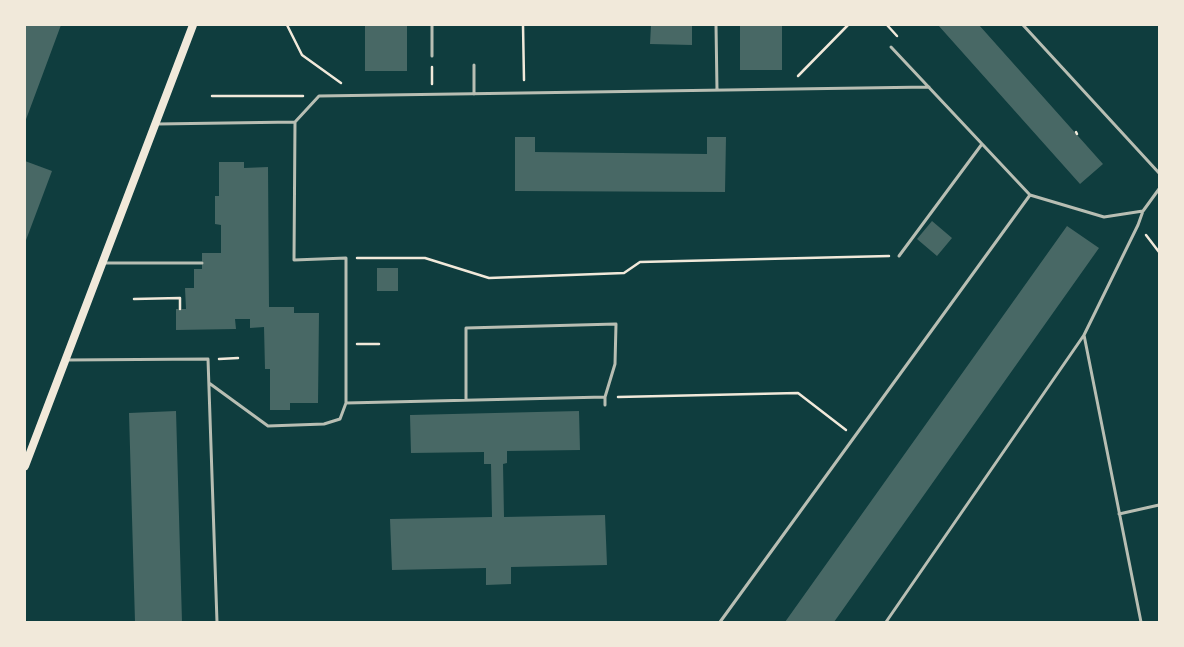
<!DOCTYPE html>
<style>
body{margin:0}
#map{position:relative;width:1184px;height:647px;overflow:hidden;background:#0f3d3e;font-family:Montserrat,sans-serif}
canvas{display:block}
.frame{position:absolute;inset:0;border:26px solid #f1e9da;pointer-events:none}
</style>
<div id="map">
<canvas width="1184" height="647"></canvas>
<div class="frame"></div>
</div>
<script>
const g = document.querySelector('canvas').getContext('2d');
g.lineJoin = 'round';
function fillPath(path, color) {
  g.fillStyle = color;
  g.fill(path, 'evenodd');
}
function toPath(rows) {
  const path = new Path2D();
  for (const r of rows) {
    path.moveTo(r[0], r[1]);
    for (let i = 2; i < r.length; i += 2) path.lineTo(r[i], r[i + 1]);
  }
  return path;
}
function strokePath(path, color, width, dash) {
  g.strokeStyle = color;
  g.lineWidth = width;
  g.lineCap = dash ? 'butt' : 'round';
  g.setLineDash(dash || []);
  g.stroke(path);
}
fillPath(toPath([
 [25,25,61,25,25,122],
 [365,25,407,25,407,71,365,71],
 [651,25,692,25,692,45,650,44],
 [740,25,782,25,782,70,740,70],
 [938,25,979,25,1103,164,1080,184],
 [515,137,535,137,535,152,707,154,707,137,726,137,725,192,515,191],
 [25,161,52,171,25,243],
 [219,162,244,162,244,168,268,167,269,307,294,307,294,313,319,313,318,403,290,403,290,410,270,410,270,369,265,369,264,327,250,328,250,319,235,319,236,329,176,330,176,309,186,309,185,288,194,288,194,269,202,269,202,253,221,253,221,225,215,224,215,196,219,196],
 [932,221,952,238,937,256,917,239],
 [1067,226,1099,248,834,622,785,622],
 [377,268,398,268,398,291,377,291],
 [176,411,182,622,135,622,129,413],
 [579,411,580,450,507,451,507,463,503,464,504,517,605,515,607,565,511,567,511,584,486,585,486,568,392,570,390,519,492,517,491,464,484,464,484,452,411,453,410,415]
]), '#486865');
strokePath(toPath([
 [287,25,302,55,341,83],
 [523,25,524,80],
 [887,25,897,36],
 [432,67,432,84],
 [798,76,848,25],
 [212,96,303,96],
 [1076,132,1077,134],
 [1146,235,1159,252],
 [357,258,425,258,489,278,624,273,640,262,889,256],
 [134,299,180,298,180,309],
 [357,344,379,344],
 [219,359,238,358],
 [618,397,798,393,846,430]
]), '#f1e9da', 2.5);
strokePath(toPath([
 [432,25,432,56],
 [716,25,717,90],
 [1023,25,1159,173],
 [891,47,1030,195,1104,217,1143,211],
 [474,65,474,94],
 [157,124,295,122],
 [899,256,982,144],
 [104,263,202,263],
 [1084,335,1141,622],
 [67,360,208,359,217,622],
 [209,383,268,426,324,424,340,419,346,403,346,258,294,260,295,122,319,96,929,87],
 [466,399,466,328,616,324,615,364,605,397],
 [346,403,605,397,605,405],
 [1119,514,1159,505],
 [720,622,1030,195],
 [886,622,1084,335,1138,225,1143,211,1159,189]
]), '#b8beb3', 3);
strokePath(toPath([
 [25,466,193,25]
]), '#f1e9da', 8);
</script>
